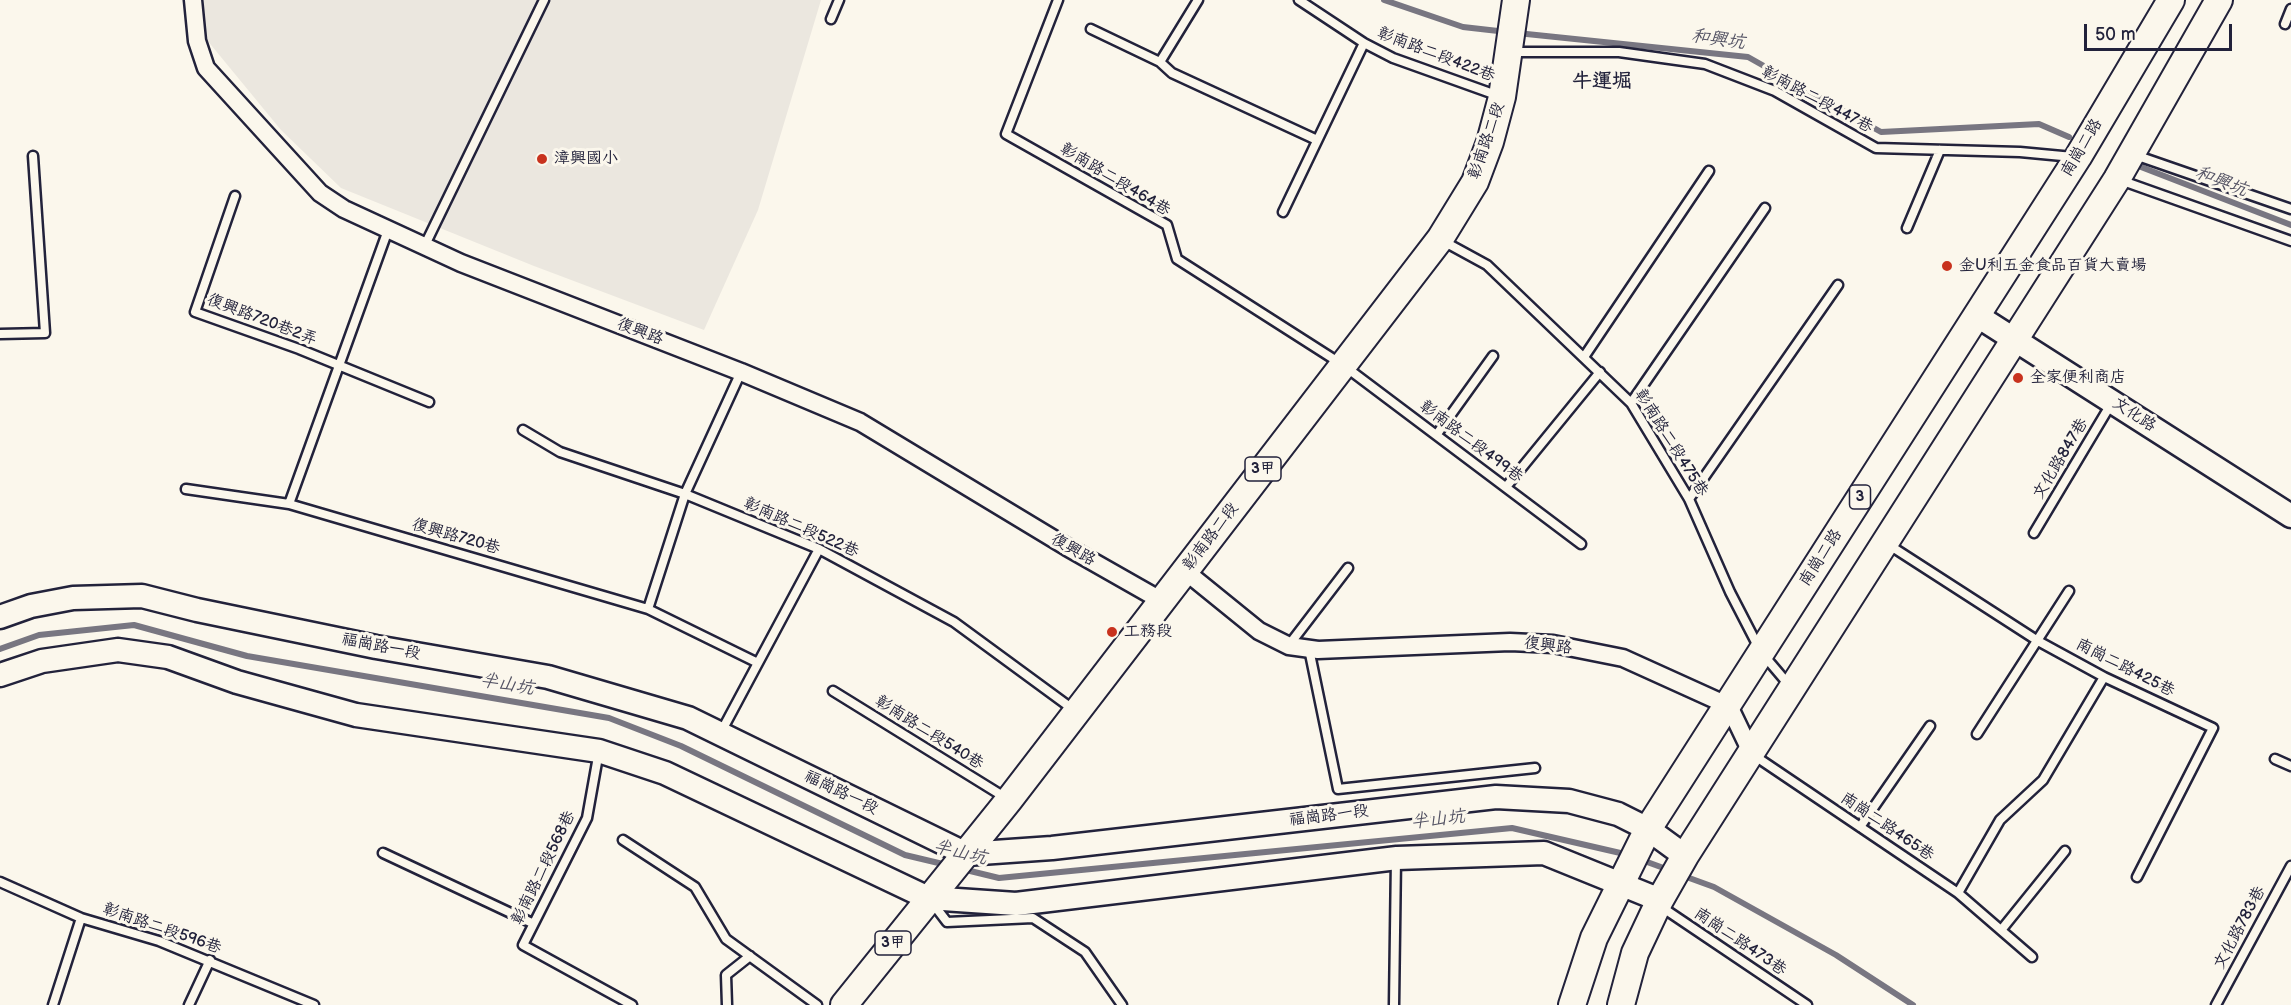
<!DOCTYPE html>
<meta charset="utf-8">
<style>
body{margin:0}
#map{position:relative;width:2291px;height:1005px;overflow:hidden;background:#fbf7ec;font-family:"Balsamiq Sans",sans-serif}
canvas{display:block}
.scale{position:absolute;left:2084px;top:24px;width:148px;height:27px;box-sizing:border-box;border:3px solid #22223b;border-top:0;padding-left:8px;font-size:18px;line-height:21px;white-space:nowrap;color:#22223b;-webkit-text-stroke:4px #fbf7ec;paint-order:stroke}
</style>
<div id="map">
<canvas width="2291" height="1005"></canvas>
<div class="scale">50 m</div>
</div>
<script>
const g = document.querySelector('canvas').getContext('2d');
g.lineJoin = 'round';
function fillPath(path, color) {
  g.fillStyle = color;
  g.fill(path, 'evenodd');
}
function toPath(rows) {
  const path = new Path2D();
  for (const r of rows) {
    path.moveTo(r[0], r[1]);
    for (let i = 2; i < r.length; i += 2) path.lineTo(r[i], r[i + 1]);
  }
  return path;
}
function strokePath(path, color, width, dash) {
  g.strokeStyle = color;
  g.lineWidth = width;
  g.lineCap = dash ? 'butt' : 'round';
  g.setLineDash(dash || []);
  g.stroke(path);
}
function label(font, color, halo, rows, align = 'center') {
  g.font = font + ' "Balsamiq Sans","LXGW WenKai TC",sans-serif';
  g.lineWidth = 6;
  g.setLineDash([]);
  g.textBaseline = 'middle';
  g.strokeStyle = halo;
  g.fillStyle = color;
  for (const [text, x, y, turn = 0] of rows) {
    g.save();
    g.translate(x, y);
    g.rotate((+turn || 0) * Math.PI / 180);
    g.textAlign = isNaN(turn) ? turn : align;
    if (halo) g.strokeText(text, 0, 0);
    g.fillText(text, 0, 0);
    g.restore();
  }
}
fillPath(toPath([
 [204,0,821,0,758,210,704,330,534,266,341,188,281,130,202,34]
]), '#ebe7df');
strokePath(toPath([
 [1384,0,1463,27,1507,32],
 [1517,33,1748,57,1881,132,2039,124,2069,137],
 [2141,167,2291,225],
 [0,649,39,635,134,625,247,656,609,718,681,746,905,855,947,865],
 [1639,859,1669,870],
 [962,869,999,878,1512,828,1629,855],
 [1681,875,1714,887,1836,955,1913,1005]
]), '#787681', 6);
const lane = toPath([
 [1058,0,1006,134,1167,225,1177,259,1343,365,1581,544],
 [1198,0,1160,62,1172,73,1317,140],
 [1299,0,1364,43,1393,58,1499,96],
 [831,19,839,0],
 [2285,24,2291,9],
 [1091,29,1160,62],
 [1510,52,1619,52,1705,64,1775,91,1876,148,2020,152,2073,157],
 [2135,155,2291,209],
 [2120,180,2291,241],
 [235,196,195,312,299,349,429,402],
 [1283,212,1364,43],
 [1907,228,1940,150],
 [1443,241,1487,265,1631,403,1689,499,1730,592,1761,652,1789,685],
 [424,247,544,0],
 [0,334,45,333,33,156],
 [1584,357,1709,171],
 [1631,403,1765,208],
 [523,430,560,452,685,494,819,549,954,622,1074,710],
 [1437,434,1493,356],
 [1506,487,1600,372],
 [186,489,289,504,648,609,685,494,741,372],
 [1689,499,1838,285],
 [289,504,388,230],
 [2034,533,2111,404],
 [1886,543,2038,641,2104,677,2213,728,2137,877],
 [648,609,758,663],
 [1289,645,1348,568],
 [1309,649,1338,789,1535,768],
 [833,691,1006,798],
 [720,734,819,549],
 [1977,734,2069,591],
 [599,751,587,818,523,945,632,1005],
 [1752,754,1958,893,2032,957],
 [2275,759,2291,766],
 [1860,827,1930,726],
 [623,840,695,887,726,939,817,1005],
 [383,853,532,923],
 [0,882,81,918,159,941,314,1005],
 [1958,893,2000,820,2043,780,2104,677],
 [931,901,947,922,1033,918,1085,952,1122,1005],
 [1662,903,1666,910,1807,1005],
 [2002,929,2065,851],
 [53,1005,81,918],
 [189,1005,210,960],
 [727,1005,726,975,750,956],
 [1394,1005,1396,858],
 [2216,1005,2291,866]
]);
const street = toPath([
 [193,0,197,41,206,68,320,193,344,209,461,263,741,372,860,422,1067,547,1162,601],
 [1185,571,1259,631,1289,646,1318,650,1510,642,1553,644,1623,658,1729,706,1752,754]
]);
const secondary = toPath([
 [1976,315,2291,516],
 [0,617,31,606,73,598,142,596,197,610,376,647,548,677,688,718,966,854,1052,848,1496,797,1569,801,1618,814,1648,829,1685,856],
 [0,675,42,661,118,650,168,657,237,682,356,715,599,751,665,773,928,898,1016,904,1397,858,1544,853,1660,900]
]);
const primary = toPath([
 [844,1005,1009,800,1440,239,1475,182,1490,142,1502,97,1516,0],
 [1572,1005,1594,938,1648,829,2078,157,2171,0],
 [1621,1005,1635,953,1660,900,1685,856,2117,179,2219,0]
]);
strokePath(lane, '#22223b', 13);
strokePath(street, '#22223b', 21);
strokePath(secondary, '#22223b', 27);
strokePath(primary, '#22223b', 30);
strokePath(lane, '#fbf7ec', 8);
strokePath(street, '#fbf7ec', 16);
strokePath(secondary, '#fbf7ec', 22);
strokePath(primary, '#fbf7ec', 26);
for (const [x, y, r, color] of [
 [542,159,6,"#c8321e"],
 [1947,266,6,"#c8321e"],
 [2018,378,6,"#c8321e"],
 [1112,632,6,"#c8321e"]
]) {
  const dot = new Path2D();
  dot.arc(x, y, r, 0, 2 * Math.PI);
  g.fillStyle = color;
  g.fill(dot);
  strokePath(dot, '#fbf7ec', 2);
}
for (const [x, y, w] of [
 [1263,469,36],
 [1860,497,21],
 [893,943,36]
]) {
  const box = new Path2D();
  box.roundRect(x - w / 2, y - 12, w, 24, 4.5);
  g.fillStyle = '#fbf7ec';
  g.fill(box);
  strokePath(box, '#22223b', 1.5);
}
label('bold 15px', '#22223b', null, [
 ["3甲",1263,469],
 ["3",1860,497],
 ["3甲",893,943]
]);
label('16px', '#22223b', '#fbf7ec', [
 ["彰南路二段422巷",1436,55,21],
 ["彰南路二段447巷",1817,100,28],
 ["彰南路二段",1487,141,-71],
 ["南崗二路",2082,148,-59],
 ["彰南路二段464巷",1115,180,31],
 ["復興路720巷2弄",262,320,21],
 ["復興路",640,332,21],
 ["文化路",2134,415,33],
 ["彰南路二段499巷",1471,442,37],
 ["彰南路二段475巷",1671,443,58],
 ["文化路847巷",2061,459,-59],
 ["彰南路二段522巷",801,528,24],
 ["復興路720巷",456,537,16],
 ["彰南路二段",1211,537,-53],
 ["復興路",1073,550,30],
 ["南崗二路",1821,558,-57],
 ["復興路",1548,646,7],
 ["福崗路一段",381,647,11],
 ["南崗二路425巷",2125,668,27],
 ["彰南路二段540巷",929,733,32],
 ["福崗路一段",841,793,26],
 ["福崗路一段",1329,816,-7],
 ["南崗二路465巷",1887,827,34],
 ["彰南路二段568巷",544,868,-64],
 ["文化路783巷",2240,928,-62],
 ["彰南路二段596巷",162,929,19],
 ["南崗二路473巷",1740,942,34]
]);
label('16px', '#22223b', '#fbf7ec', [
 ["漳興國小",554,159],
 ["金U利五金食品百貨大賣場",1959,266],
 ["全家便利商店",2030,378],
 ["工務段",1124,632]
], 'left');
label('italic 18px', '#545364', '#fbf7ec', [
 ["和興坑",1718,40,8],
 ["和興坑",2221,182,21],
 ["半山坑",507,685,10],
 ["半山坑",1438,820,-6],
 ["半山坑",960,853,14]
]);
label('bold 20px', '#22223b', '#fbf7ec', [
 ["牛運堀",1602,82]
]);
</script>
